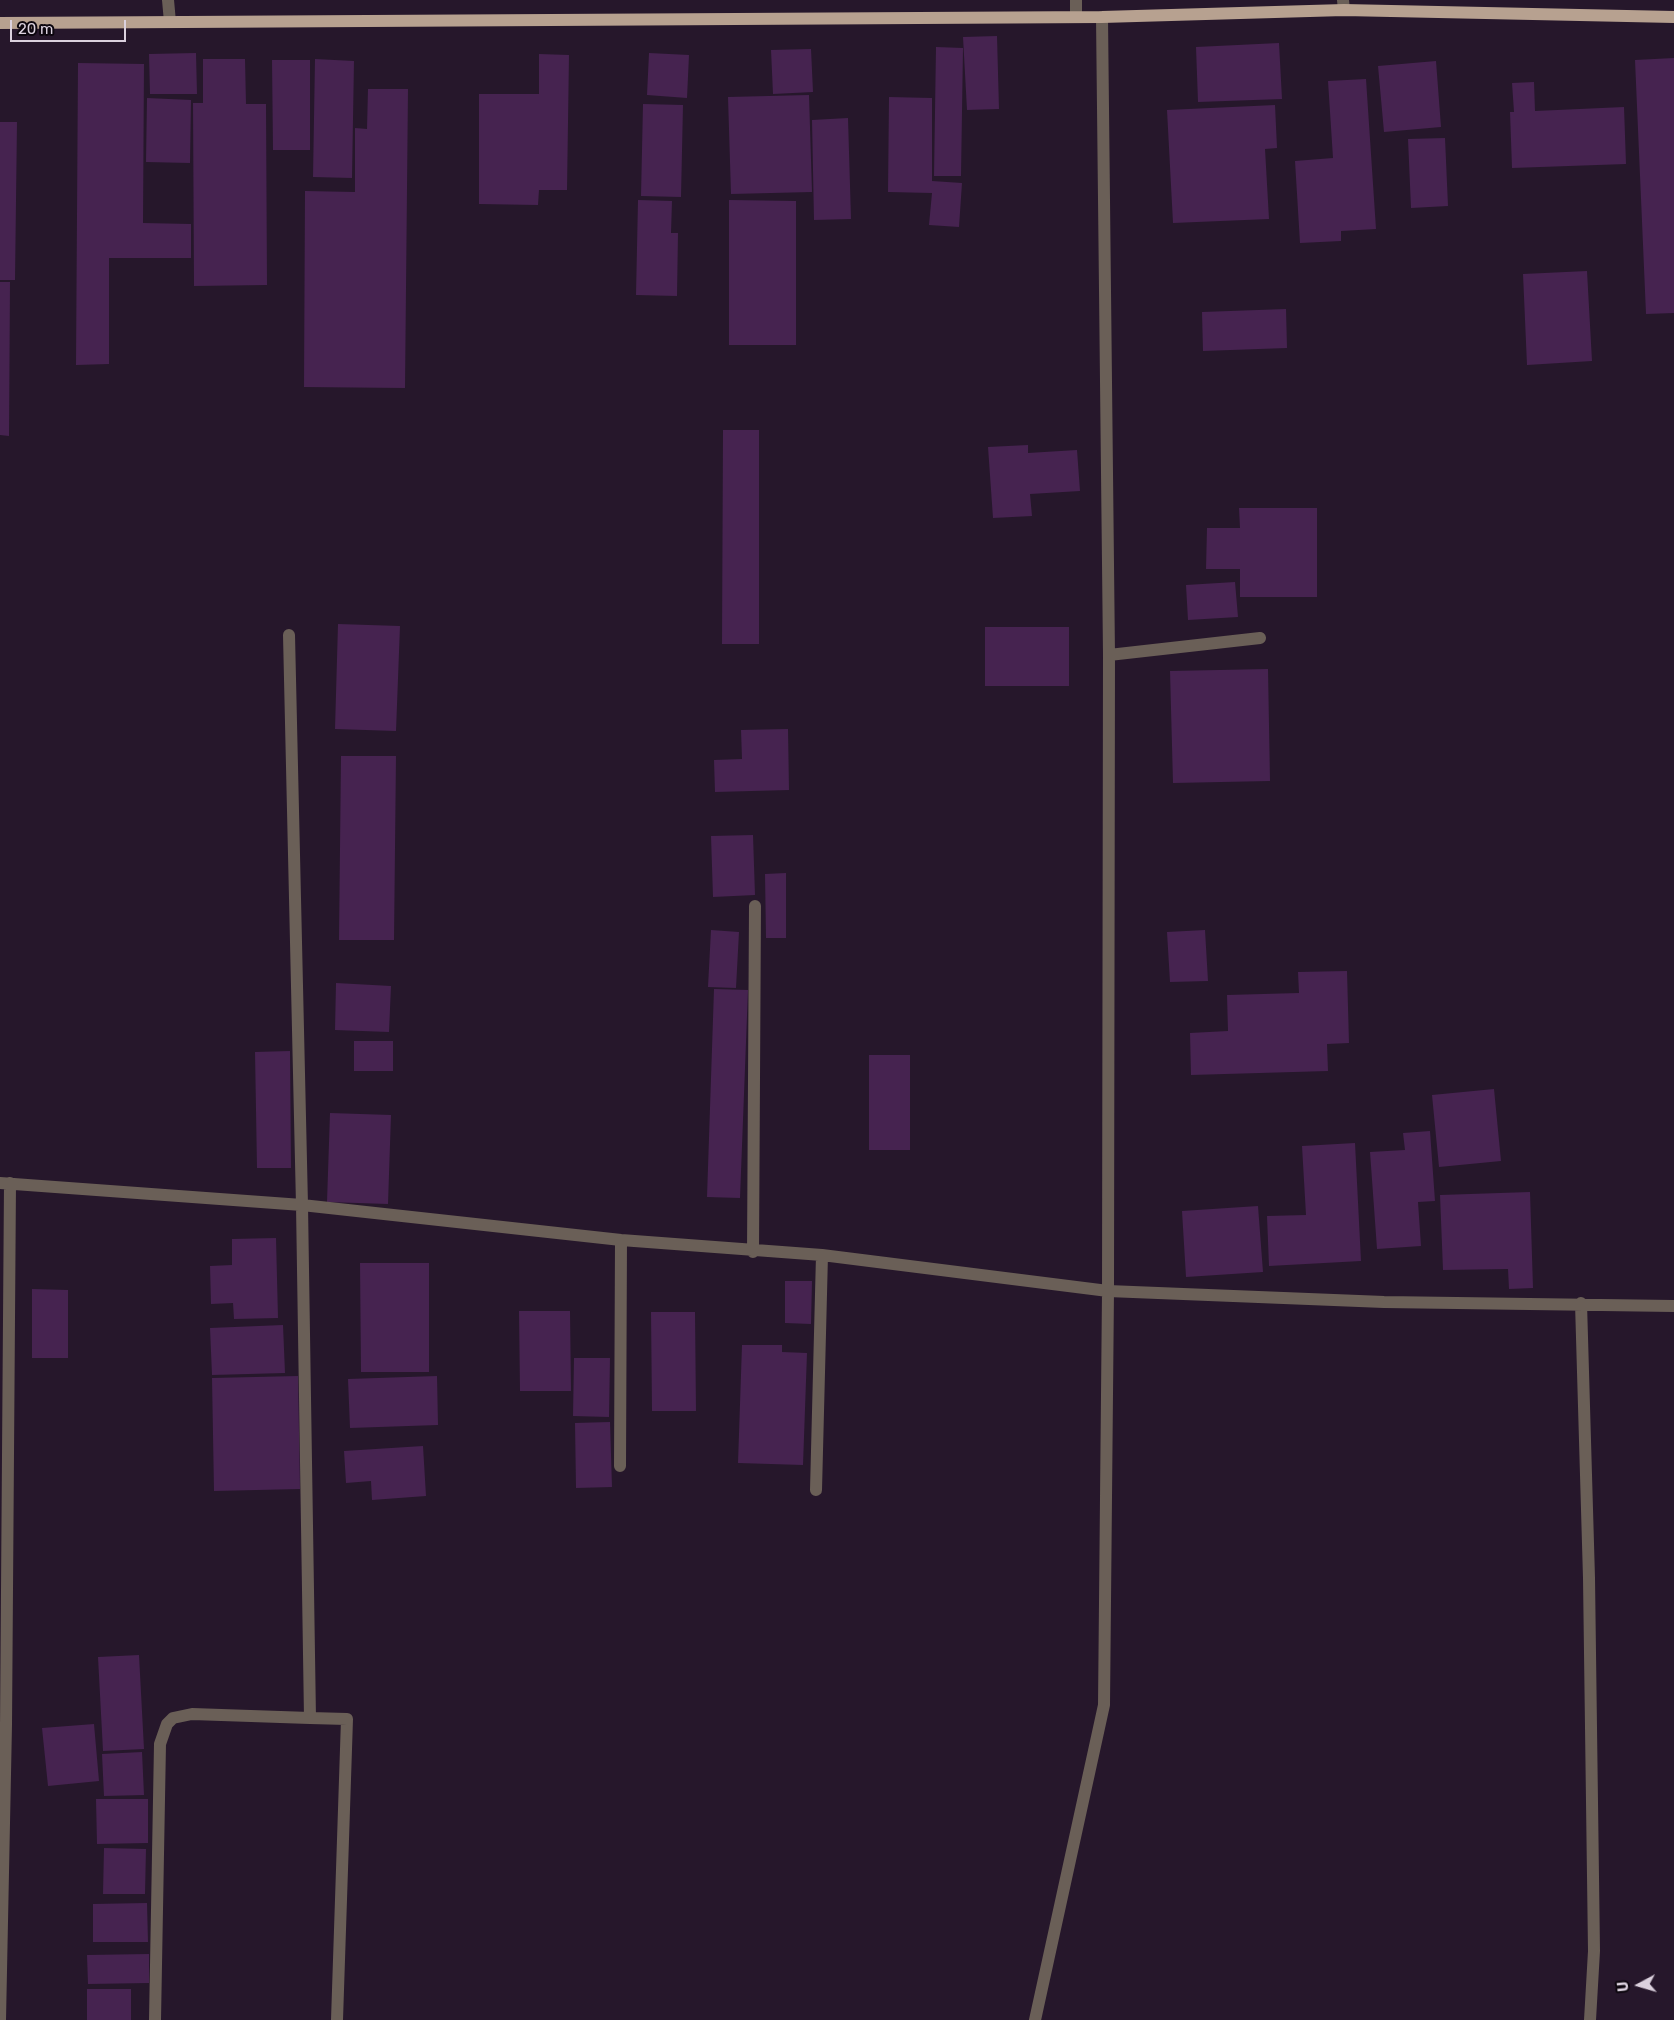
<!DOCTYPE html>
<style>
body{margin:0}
#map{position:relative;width:1674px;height:2020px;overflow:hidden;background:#26172b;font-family:Rubik,sans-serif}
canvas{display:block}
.north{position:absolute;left:1614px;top:1960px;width:50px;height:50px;-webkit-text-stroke:4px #0c060e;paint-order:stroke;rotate:264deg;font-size:14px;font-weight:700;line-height:20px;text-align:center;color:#dbd1de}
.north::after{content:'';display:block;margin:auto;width:18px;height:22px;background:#dbd1de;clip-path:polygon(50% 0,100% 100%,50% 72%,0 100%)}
.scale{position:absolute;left:10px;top:20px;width:116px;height:22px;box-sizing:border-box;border:2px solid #dbd1de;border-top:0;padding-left:6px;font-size:15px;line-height:18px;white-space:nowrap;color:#dbd1de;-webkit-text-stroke:4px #0c060e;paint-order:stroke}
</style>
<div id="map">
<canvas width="1674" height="2020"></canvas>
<div class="north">U</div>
<div class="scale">20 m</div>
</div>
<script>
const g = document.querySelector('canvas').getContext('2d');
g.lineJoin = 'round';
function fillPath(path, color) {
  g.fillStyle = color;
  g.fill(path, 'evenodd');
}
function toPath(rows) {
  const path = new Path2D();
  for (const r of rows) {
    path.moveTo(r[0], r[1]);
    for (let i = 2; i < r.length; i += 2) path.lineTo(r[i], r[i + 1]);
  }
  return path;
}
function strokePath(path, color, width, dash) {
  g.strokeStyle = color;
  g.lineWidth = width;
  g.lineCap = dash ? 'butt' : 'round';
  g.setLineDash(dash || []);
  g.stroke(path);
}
fillPath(toPath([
 [997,36,999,109,967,110,963,37],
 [1279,43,1282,99,1198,102,1196,47],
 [936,47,963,48,961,176,934,176],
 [811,49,813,92,773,94,771,50],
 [196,53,197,94,150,94,149,54],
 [649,53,689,55,687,98,647,95],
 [539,54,569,55,567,190,539,190,538,205,479,204,479,94,539,94],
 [1674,58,1674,313,1646,314,1635,60],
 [203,59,245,59,246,104,266,104,267,285,194,286,193,103,203,103],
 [315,59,354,61,352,178,313,177],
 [272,60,310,60,310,150,273,150],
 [1436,61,1441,127,1384,132,1378,66],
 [78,63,144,64,143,223,191,224,191,258,109,258,109,364,76,365],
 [1366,79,1376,229,1341,231,1341,241,1300,243,1295,161,1333,158,1328,81],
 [1534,82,1535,111,1624,107,1626,164,1512,168,1510,112,1514,112,1512,83],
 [368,89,408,89,405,388,304,387,305,191,355,192,355,128,367,129],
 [809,95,812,192,731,194,728,97],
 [889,97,932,98,932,181,962,183,959,227,929,225,932,193,888,192],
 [147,98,191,100,190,163,146,162],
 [643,104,683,105,681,197,641,196],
 [1275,105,1277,148,1265,149,1269,219,1173,223,1167,110],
 [848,118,851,219,814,220,812,120],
 [0,122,17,122,15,280,0,280],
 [1445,138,1448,206,1411,208,1408,139],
 [638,200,672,201,671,233,678,233,677,296,636,295],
 [729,200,796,201,796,345,729,345],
 [1587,271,1592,361,1527,365,1523,274],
 [0,282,10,282,9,436,0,435],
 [1286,309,1287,348,1203,351,1202,312],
 [723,430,759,430,759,644,722,644],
 [1028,445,1028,453,1077,450,1080,491,1030,494,1032,516,993,518,988,447],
 [1239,508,1317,508,1317,597,1240,597,1240,569,1206,569,1207,528,1240,528],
 [1235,582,1238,617,1188,620,1186,585],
 [338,624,400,626,396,731,335,729],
 [985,627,1069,627,1069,686,985,686],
 [1268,669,1270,781,1173,783,1170,671],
 [788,729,789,790,715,792,714,760,742,759,741,730],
 [341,756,396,756,394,940,339,940],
 [753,835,755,895,713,897,711,836],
 [786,873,786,938,766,938,765,874],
 [711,930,739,932,736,988,708,987],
 [1205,930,1208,981,1170,982,1167,932],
 [1347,971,1349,1043,1327,1044,1328,1071,1191,1075,1190,1033,1228,1031,1227,995,1299,993,1298,972],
 [336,983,391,986,389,1032,335,1030],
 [714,989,748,990,740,1198,707,1197],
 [354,1041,393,1041,393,1071,354,1071],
 [290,1051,291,1168,257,1168,255,1052],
 [869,1055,910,1055,910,1150,869,1150],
 [1494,1089,1501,1161,1439,1167,1432,1095],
 [330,1113,391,1115,388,1204,327,1202],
 [1430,1131,1435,1201,1418,1202,1421,1246,1377,1249,1370,1152,1405,1150,1403,1133],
 [1355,1143,1361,1261,1269,1266,1267,1216,1306,1215,1302,1146],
 [1530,1192,1533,1288,1509,1289,1508,1269,1443,1270,1440,1195],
 [1258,1206,1263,1272,1186,1277,1182,1211],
 [276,1238,278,1318,234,1319,233,1303,211,1304,210,1266,232,1265,232,1239],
 [360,1263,429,1263,429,1372,361,1372],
 [785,1281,812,1281,811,1324,785,1323],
 [32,1289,68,1290,68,1358,32,1358],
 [519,1311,570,1311,571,1391,520,1391],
 [651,1312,695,1312,696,1411,652,1411],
 [283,1325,285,1373,212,1375,210,1328],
 [742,1345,782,1345,782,1352,807,1353,803,1465,738,1463],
 [574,1358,610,1358,609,1417,573,1416],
 [298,1376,300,1489,214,1491,212,1378],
 [437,1376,438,1425,350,1428,348,1379],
 [610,1422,612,1487,576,1488,575,1423],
 [423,1446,426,1496,372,1500,371,1481,346,1483,344,1451],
 [139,1655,144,1749,103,1751,98,1657],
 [94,1724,99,1781,48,1786,42,1728],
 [142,1752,144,1795,104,1796,102,1754],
 [96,1799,148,1799,148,1843,97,1844],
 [104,1848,146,1849,145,1894,103,1894],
 [147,1903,148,1942,93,1942,93,1904],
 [149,1954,149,1983,88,1984,87,1955],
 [87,1989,131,1989,131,2020,87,2020]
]), '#462350');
strokePath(toPath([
 [168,0,170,22],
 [1343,0,1344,10],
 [1076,17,1076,0],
 [289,635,302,1205,310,1718,347,1719,337,2020],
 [1109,655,1260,638],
 [0,1183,302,1205,621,1240,822,1255,1108,1291,1384,1302,1674,1306],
 [753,1252,755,906],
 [1581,1303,1589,1578,1594,1951,1590,2020],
 [620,1466,621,1240],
 [816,1490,822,1255],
 [0,2020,6,1725,10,1183],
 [155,2020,160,1744,167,1724,173,1718,192,1714,310,1718],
 [1035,2020,1104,1705,1108,1291,1109,655,1102,17]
]), '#6a5f57', 12);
strokePath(toPath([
 [0,23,1102,17,1344,10,1674,17]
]), '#b7a190', 12);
</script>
